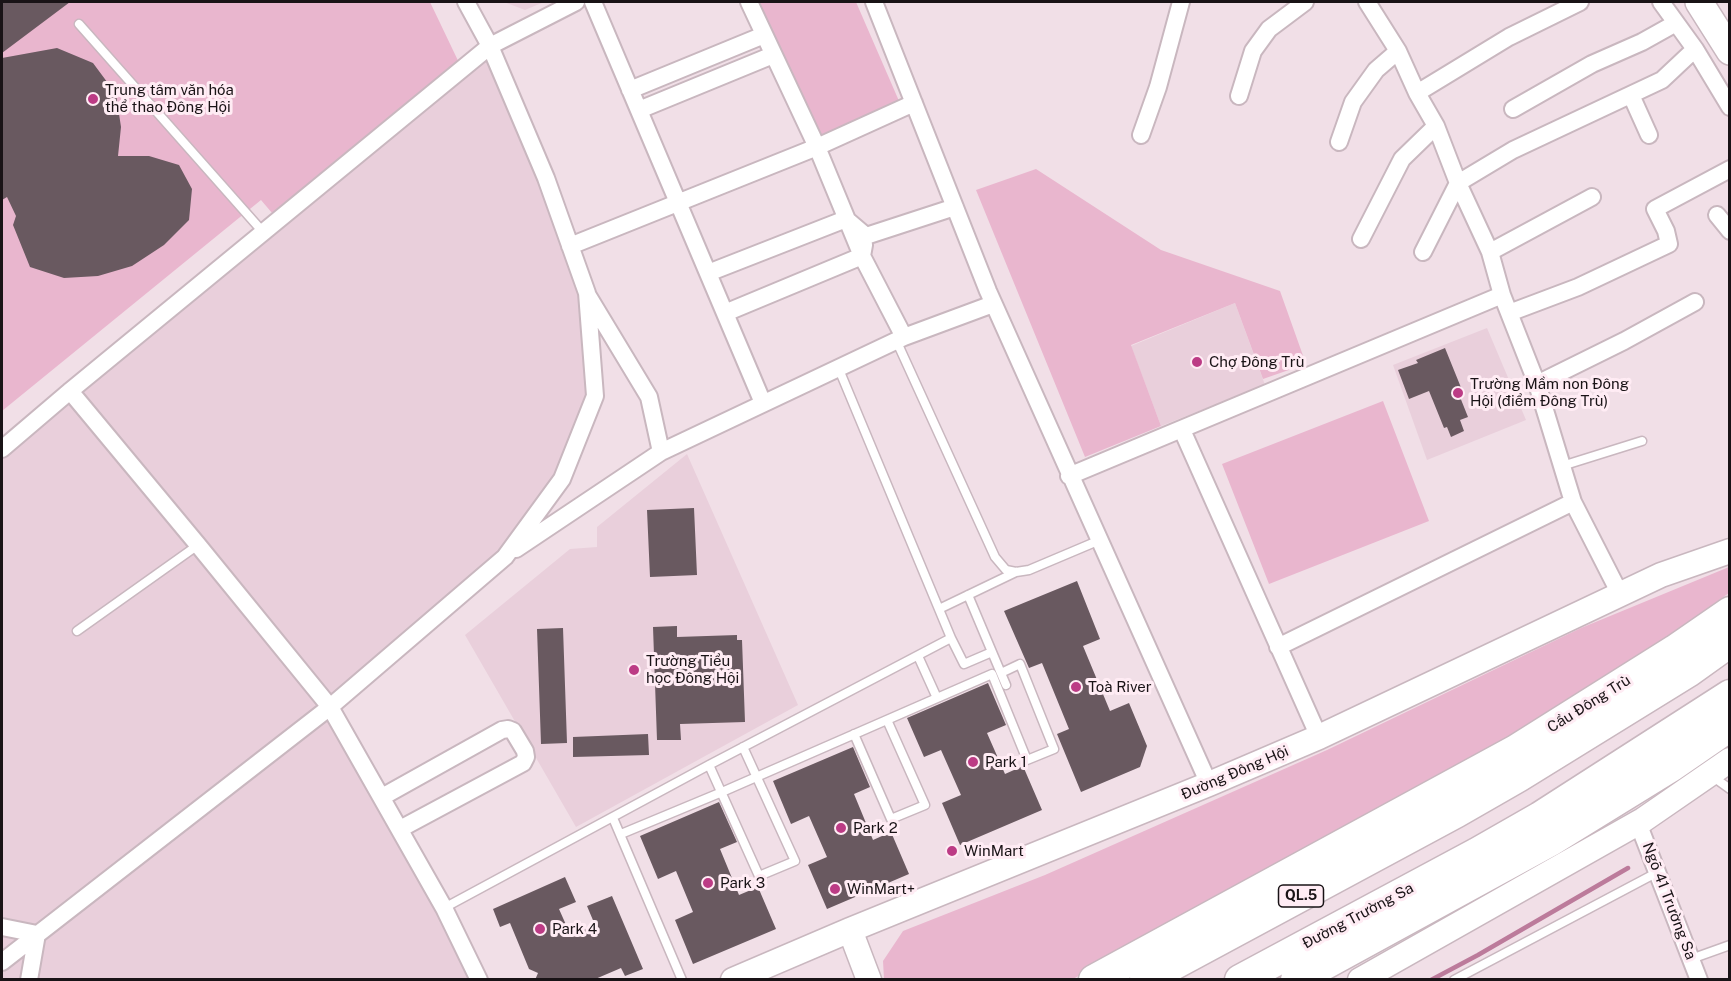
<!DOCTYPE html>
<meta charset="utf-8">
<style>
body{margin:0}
#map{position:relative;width:1731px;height:981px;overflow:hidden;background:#f1dfe7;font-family:"Public Sans",sans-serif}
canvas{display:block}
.frame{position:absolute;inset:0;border:3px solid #191316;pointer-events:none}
</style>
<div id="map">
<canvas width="1731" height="981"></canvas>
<div class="frame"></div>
</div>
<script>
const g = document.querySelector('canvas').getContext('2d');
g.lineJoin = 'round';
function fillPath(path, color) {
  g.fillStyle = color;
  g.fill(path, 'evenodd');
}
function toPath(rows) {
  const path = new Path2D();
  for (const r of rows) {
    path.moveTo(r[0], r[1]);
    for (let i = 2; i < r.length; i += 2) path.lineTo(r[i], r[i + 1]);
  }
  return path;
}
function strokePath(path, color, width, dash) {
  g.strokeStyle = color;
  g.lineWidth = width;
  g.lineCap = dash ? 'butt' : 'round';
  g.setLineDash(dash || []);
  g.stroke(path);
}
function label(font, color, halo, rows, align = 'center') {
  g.font = font + ' "Public Sans",sans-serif';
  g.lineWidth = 6;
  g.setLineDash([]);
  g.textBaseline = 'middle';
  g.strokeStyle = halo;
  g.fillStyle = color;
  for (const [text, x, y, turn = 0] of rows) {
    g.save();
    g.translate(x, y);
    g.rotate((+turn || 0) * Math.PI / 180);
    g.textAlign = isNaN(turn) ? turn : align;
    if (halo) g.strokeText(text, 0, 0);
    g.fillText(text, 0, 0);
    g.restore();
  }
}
fillPath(toPath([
 [504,2,544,2,525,10],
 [490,46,587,293,595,396,562,479,505,557,330,707,475,979,2,979,2,449],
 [1235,303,1265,385,1161,426,1131,346],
 [1487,328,1526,420,1427,460,1393,365],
 [687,454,798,705,576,827,465,635,570,549,597,547,597,527]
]), '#e9cfdb');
fillPath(toPath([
 [2,2,430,2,462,69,278,220,261,200,2,411],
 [759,2,856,2,899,101,821,135],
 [1036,169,1161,250,1280,291,1306,364,1263,379,1235,303,1131,345,1161,426,1085,457,976,190],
 [1383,401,1429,521,1269,584,1222,464],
 [1729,567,1729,593,1613,675,1424,787,1073,979,884,979,883,961,903,931,1045,875,1327,750,1581,628]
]), '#e9b6ce');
strokePath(toPath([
 [1431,980,1478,955,1628,868]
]), '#bc7b9b', 4.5);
fillPath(toPath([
 [2,2,70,2,2,53],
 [57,48,93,63,116,94,121,127,118,156,149,156,179,165,192,189,189,220,164,245,132,266,98,276,64,278,30,267,13,225,16,216,7,197,2,200,2,58],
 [1445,348,1462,390,1458,392,1468,417,1460,420,1464,431,1451,437,1447,427,1444,428,1429,391,1409,399,1398,370,1418,363,1416,360],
 [694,508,697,575,650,577,647,510],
 [1077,581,1100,639,1083,646,1110,711,1129,703,1147,746,1140,767,1081,792,1057,734,1069,729,1042,663,1029,668,1004,611],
 [677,626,677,637,737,635,737,640,742,640,745,722,680,724,681,740,657,740,653,627],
 [563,628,567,743,541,744,537,629],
 [988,683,1006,725,987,733,1005,774,1023,766,1042,810,960,845,942,803,961,795,941,750,924,757,907,718],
 [648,734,649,755,573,757,573,737],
 [853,747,870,787,854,794,873,840,891,832,909,874,827,909,808,865,827,857,809,816,791,824,773,781],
 [719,802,737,842,720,849,739,895,758,887,776,929,693,964,675,920,693,912,676,871,658,879,640,836],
 [565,877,576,902,559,909,571,936,595,925,587,906,612,896,643,969,625,976,621,968,593,980,535,980,538,973,529,969,510,923,500,927,493,909]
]), '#695960');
const lane = toPath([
 [79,24,263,232],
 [896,340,995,557,1006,570,1016,572,1029,570,1100,540],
 [1562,466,1642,441],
 [968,595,992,652],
 [939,609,1016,572],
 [77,631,198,545],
 [951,638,964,664,992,652,1006,685],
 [918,656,937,698],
 [854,734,891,819,925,805,887,720],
 [709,765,759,876,795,861,743,747],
 [1712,776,1730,789],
 [613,818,682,980],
 [621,834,722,792,992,674,1027,760,1054,749,1020,664,1001,673],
 [444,908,709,765,951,638,838,367],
 [1691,959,1730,945],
 [1454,980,1658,872]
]);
const street = toPath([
 [593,2,763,403],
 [749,2,817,147,862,256,904,337],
 [874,2,988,291,1209,784],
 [1367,2,1398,51,1417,93,1436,126,1458,183,1490,252,1502,295,1537,384,1573,502,1620,594],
 [1661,2,1695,49,1730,107],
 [630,90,764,35],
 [1417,93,1509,37,1580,2],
 [1631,95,1649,135],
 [1239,96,1253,51,1269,29,1305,2],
 [1513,109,1592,64,1642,42,1676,23],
 [639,110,773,55],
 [1141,135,1158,87,1181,2],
 [1339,142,1353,102,1376,70,1398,51],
 [1717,215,1730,231],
 [866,236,955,207],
 [1361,239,1402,159,1436,126],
 [570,246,817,147,914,103],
 [1423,252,1458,183,1513,150,1662,80,1695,49],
 [1490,252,1592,197],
 [708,273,846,219,866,236],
 [725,313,862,256,864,245],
 [1509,313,1578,287,1669,244,1666,231,1655,209,1730,169],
 [1537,384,1624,341,1695,302],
 [70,391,198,545,330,707,444,908,479,980],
 [1182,430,1319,737],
 [2,449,70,391,490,46,576,2],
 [661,452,904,337,993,304],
 [1069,476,1502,295],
 [516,549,661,452,649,397,588,296],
 [1278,647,1573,502],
 [382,797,502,730,508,729,513,731,525,751,526,757,523,763,400,829],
 [1638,823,1699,980],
 [2,927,37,934,29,980],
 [2,962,330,707,505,557,562,479,595,396,587,293,546,178,490,46,466,2]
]);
const secondary = toPath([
 [850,930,869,980],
 [733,980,850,930,1209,784,1319,737,1661,575,1730,551],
 [1360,980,1643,820,1730,760]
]);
const primary = toPath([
 [1699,2,1730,51]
]);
const highway = toPath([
 [1094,980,1516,750,1675,650,1730,612],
 [1145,980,1457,812,1518,777,1688,672,1730,642],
 [1240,980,1477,853,1540,817,1730,695],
 [1296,980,1552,840,1672,766,1730,726]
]);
strokePath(lane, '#c9b7bf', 11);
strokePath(street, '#c9b7bf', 20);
strokePath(secondary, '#c9b7bf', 27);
strokePath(primary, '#c9b7bf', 30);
strokePath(highway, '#c9b7bf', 33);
strokePath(lane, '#fff', 8);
strokePath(street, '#fff', 16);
strokePath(secondary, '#fff', 24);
strokePath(primary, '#fff', 27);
strokePath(highway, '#fff', 30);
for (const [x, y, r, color] of [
 [93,99,6,"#bc3b85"],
 [1197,362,6,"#bc3b85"],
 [1458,393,6,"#bc3b85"],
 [634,670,6,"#bc3b85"],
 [1076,687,6,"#bc3b85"],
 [973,762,6,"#bc3b85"],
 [841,828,6,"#bc3b85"],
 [952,851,6,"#bc3b85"],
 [708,883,6,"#bc3b85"],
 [835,889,6,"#bc3b85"],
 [540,929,6,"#bc3b85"]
]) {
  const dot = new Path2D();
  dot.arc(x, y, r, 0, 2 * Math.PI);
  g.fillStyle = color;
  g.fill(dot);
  strokePath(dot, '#ffecf4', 2);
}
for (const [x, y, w] of [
 [1301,896,45]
]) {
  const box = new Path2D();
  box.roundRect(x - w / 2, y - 11, w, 22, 4.5);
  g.fillStyle = '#ffecf4';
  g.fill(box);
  strokePath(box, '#191316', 1.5);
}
label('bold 14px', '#191316', null, [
 ["QL.5",1301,896]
]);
label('15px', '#191316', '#ffecf4', [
 ["Trung tâm văn hóa",105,90],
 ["thể thao Đông Hội",105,107],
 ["Chợ Đông Trù",1209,362],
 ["Trường Mầm non Đông",1470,384],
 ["Hội (điểm Đông Trù)",1470,401],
 ["Trường Tiểu",646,661],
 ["học Đông Hội",646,678],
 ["Toà River",1088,687],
 ["Park 1",985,762],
 ["Park 2",853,828],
 ["WinMart",964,851],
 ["Park 3",720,883],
 ["WinMart+",847,889],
 ["Park 4",552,929]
], 'left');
label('15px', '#191316', '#ffecf4', [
 ["Cầu Đông Trù",1589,704,-32],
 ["Đường Đông Hội",1235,773,-23],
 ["Ngõ 41 Trường Sa",1669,901,69],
 ["Đường Trường Sa",1358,916,-28]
]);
</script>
